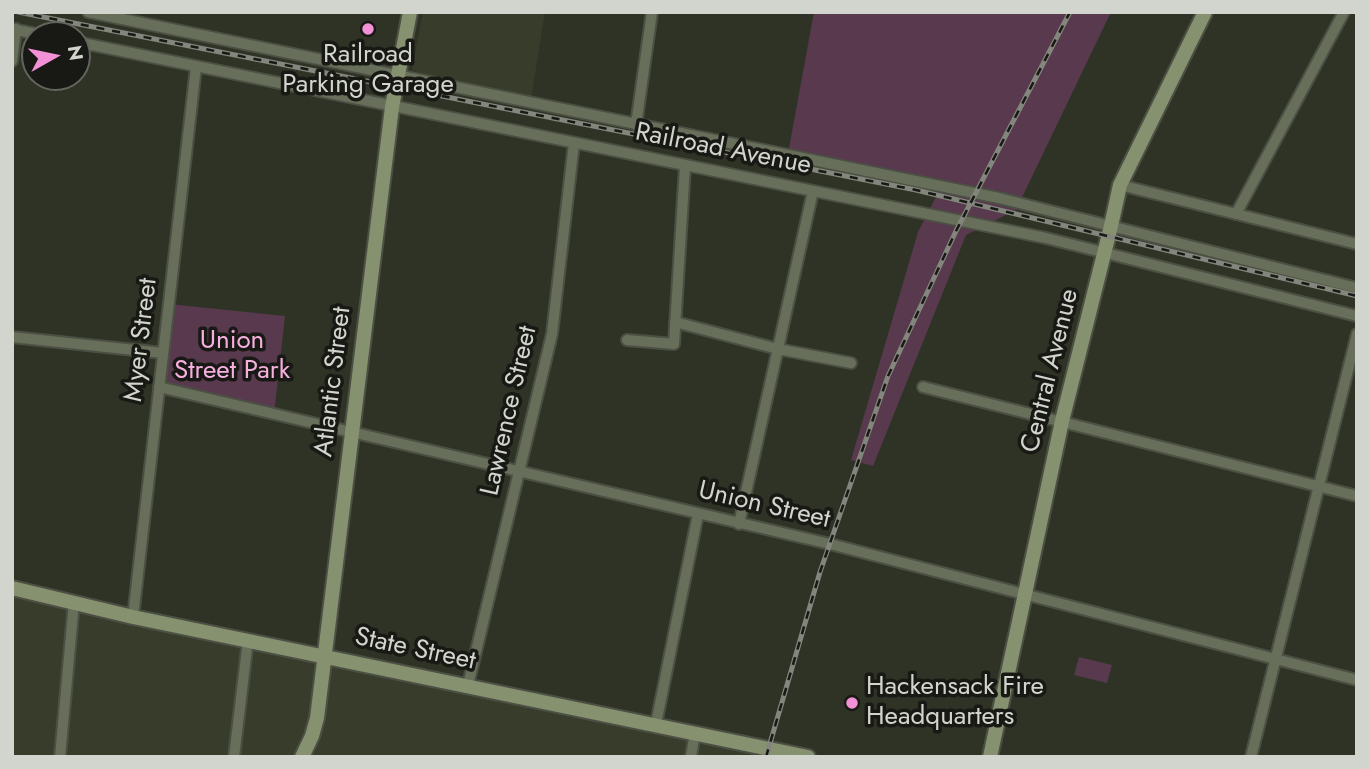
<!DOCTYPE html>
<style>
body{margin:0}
#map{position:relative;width:1369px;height:769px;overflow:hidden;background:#2f3326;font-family:Jost,sans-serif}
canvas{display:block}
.frame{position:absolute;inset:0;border:14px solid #d2d5cd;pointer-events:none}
.north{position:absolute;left:21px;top:21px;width:70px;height:70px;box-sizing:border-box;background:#181914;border:2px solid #62645e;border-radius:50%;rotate:81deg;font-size:19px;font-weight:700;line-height:28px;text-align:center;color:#d2d5cd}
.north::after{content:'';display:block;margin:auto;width:24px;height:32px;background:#f391d6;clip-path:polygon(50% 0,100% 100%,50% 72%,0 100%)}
</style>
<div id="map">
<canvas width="1369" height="769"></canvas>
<div class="frame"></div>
<div class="north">N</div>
</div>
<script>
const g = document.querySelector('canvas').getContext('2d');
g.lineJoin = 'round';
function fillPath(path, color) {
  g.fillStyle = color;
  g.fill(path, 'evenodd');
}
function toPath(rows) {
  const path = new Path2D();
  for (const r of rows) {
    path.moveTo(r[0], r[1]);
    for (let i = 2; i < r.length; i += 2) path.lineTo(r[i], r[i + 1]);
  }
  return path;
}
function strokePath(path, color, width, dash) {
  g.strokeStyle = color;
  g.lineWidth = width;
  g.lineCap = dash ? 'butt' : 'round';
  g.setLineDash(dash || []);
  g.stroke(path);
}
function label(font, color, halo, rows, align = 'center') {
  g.font = font + ' Jost,sans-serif';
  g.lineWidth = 7;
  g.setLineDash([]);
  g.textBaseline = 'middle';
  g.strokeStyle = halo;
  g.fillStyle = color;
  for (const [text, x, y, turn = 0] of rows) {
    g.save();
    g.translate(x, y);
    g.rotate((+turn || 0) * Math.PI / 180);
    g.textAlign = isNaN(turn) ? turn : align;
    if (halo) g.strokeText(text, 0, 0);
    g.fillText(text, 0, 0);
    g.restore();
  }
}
fillPath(toPath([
 [423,12,545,12,530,105,412,70],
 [12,596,74,602,808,757,12,757]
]), '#373d2a');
fillPath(toPath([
 [814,12,1111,12,1016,210,966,235,873,466,851,460,918,232,938,193,787,159],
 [169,304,285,316,274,414,159,387],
 [1079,657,1112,665,1107,683,1074,675]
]), '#58394e');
const street = toPath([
 [88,12,999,198,1357,288],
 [12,29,42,35],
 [77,42,1046,238,1357,316],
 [12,61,16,29],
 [636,125,652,12],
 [1120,185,1357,244],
 [1236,214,1344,12],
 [675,322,778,349,851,363],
 [12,337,163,353],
 [627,340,674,344,685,166],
 [159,387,830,544,1357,680],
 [923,387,1357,496],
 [739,524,813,191],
 [133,617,196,67],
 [468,685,552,334,574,143],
 [656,724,698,514],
 [60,757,74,602],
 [234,757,248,640],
 [691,757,695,732],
 [1251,757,1357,334]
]);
const secondary = toPath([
 [12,588,133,617,808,757],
 [302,757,312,736,317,718,392,107,410,12],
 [990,757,1062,421,1111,226,1120,185,1205,12]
]);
strokePath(street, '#4c5044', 14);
strokePath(secondary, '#4c5044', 18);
strokePath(street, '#676e5a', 10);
strokePath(secondary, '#86916f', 14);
const rail = toPath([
 [18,12,916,190,1357,296],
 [766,757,820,572,888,376,956,231,1070,12]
]);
strokePath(rail, '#83867c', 5);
strokePath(rail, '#181914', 2.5, [8]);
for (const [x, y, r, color] of [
 [368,29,7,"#f391d6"],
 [852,703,7,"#f391d6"]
]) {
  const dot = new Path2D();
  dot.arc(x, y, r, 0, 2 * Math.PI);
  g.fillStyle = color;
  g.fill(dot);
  strokePath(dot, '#181914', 2.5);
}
label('26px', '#d2d5cd', '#181914', [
 ["Railroad",368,56],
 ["Parking Garage",368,86],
 ["Hackensack Fire",866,688,"left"],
 ["Headquarters",866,718,"left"]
]);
label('26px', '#d2d5cd', '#181914', [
 ["Railroad Avenue",723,150,11],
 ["Myer Street",142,340,-83],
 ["Central Avenue",1051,371,-76],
 ["Atlantic Street",334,382,-83],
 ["Lawrence Street",510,411,-77],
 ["Union Street",764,506,13],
 ["State Street",415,650,12]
]);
label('26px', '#f6afdf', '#181914', [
 ["Union",232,342],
 ["Street Park",232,372]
]);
</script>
